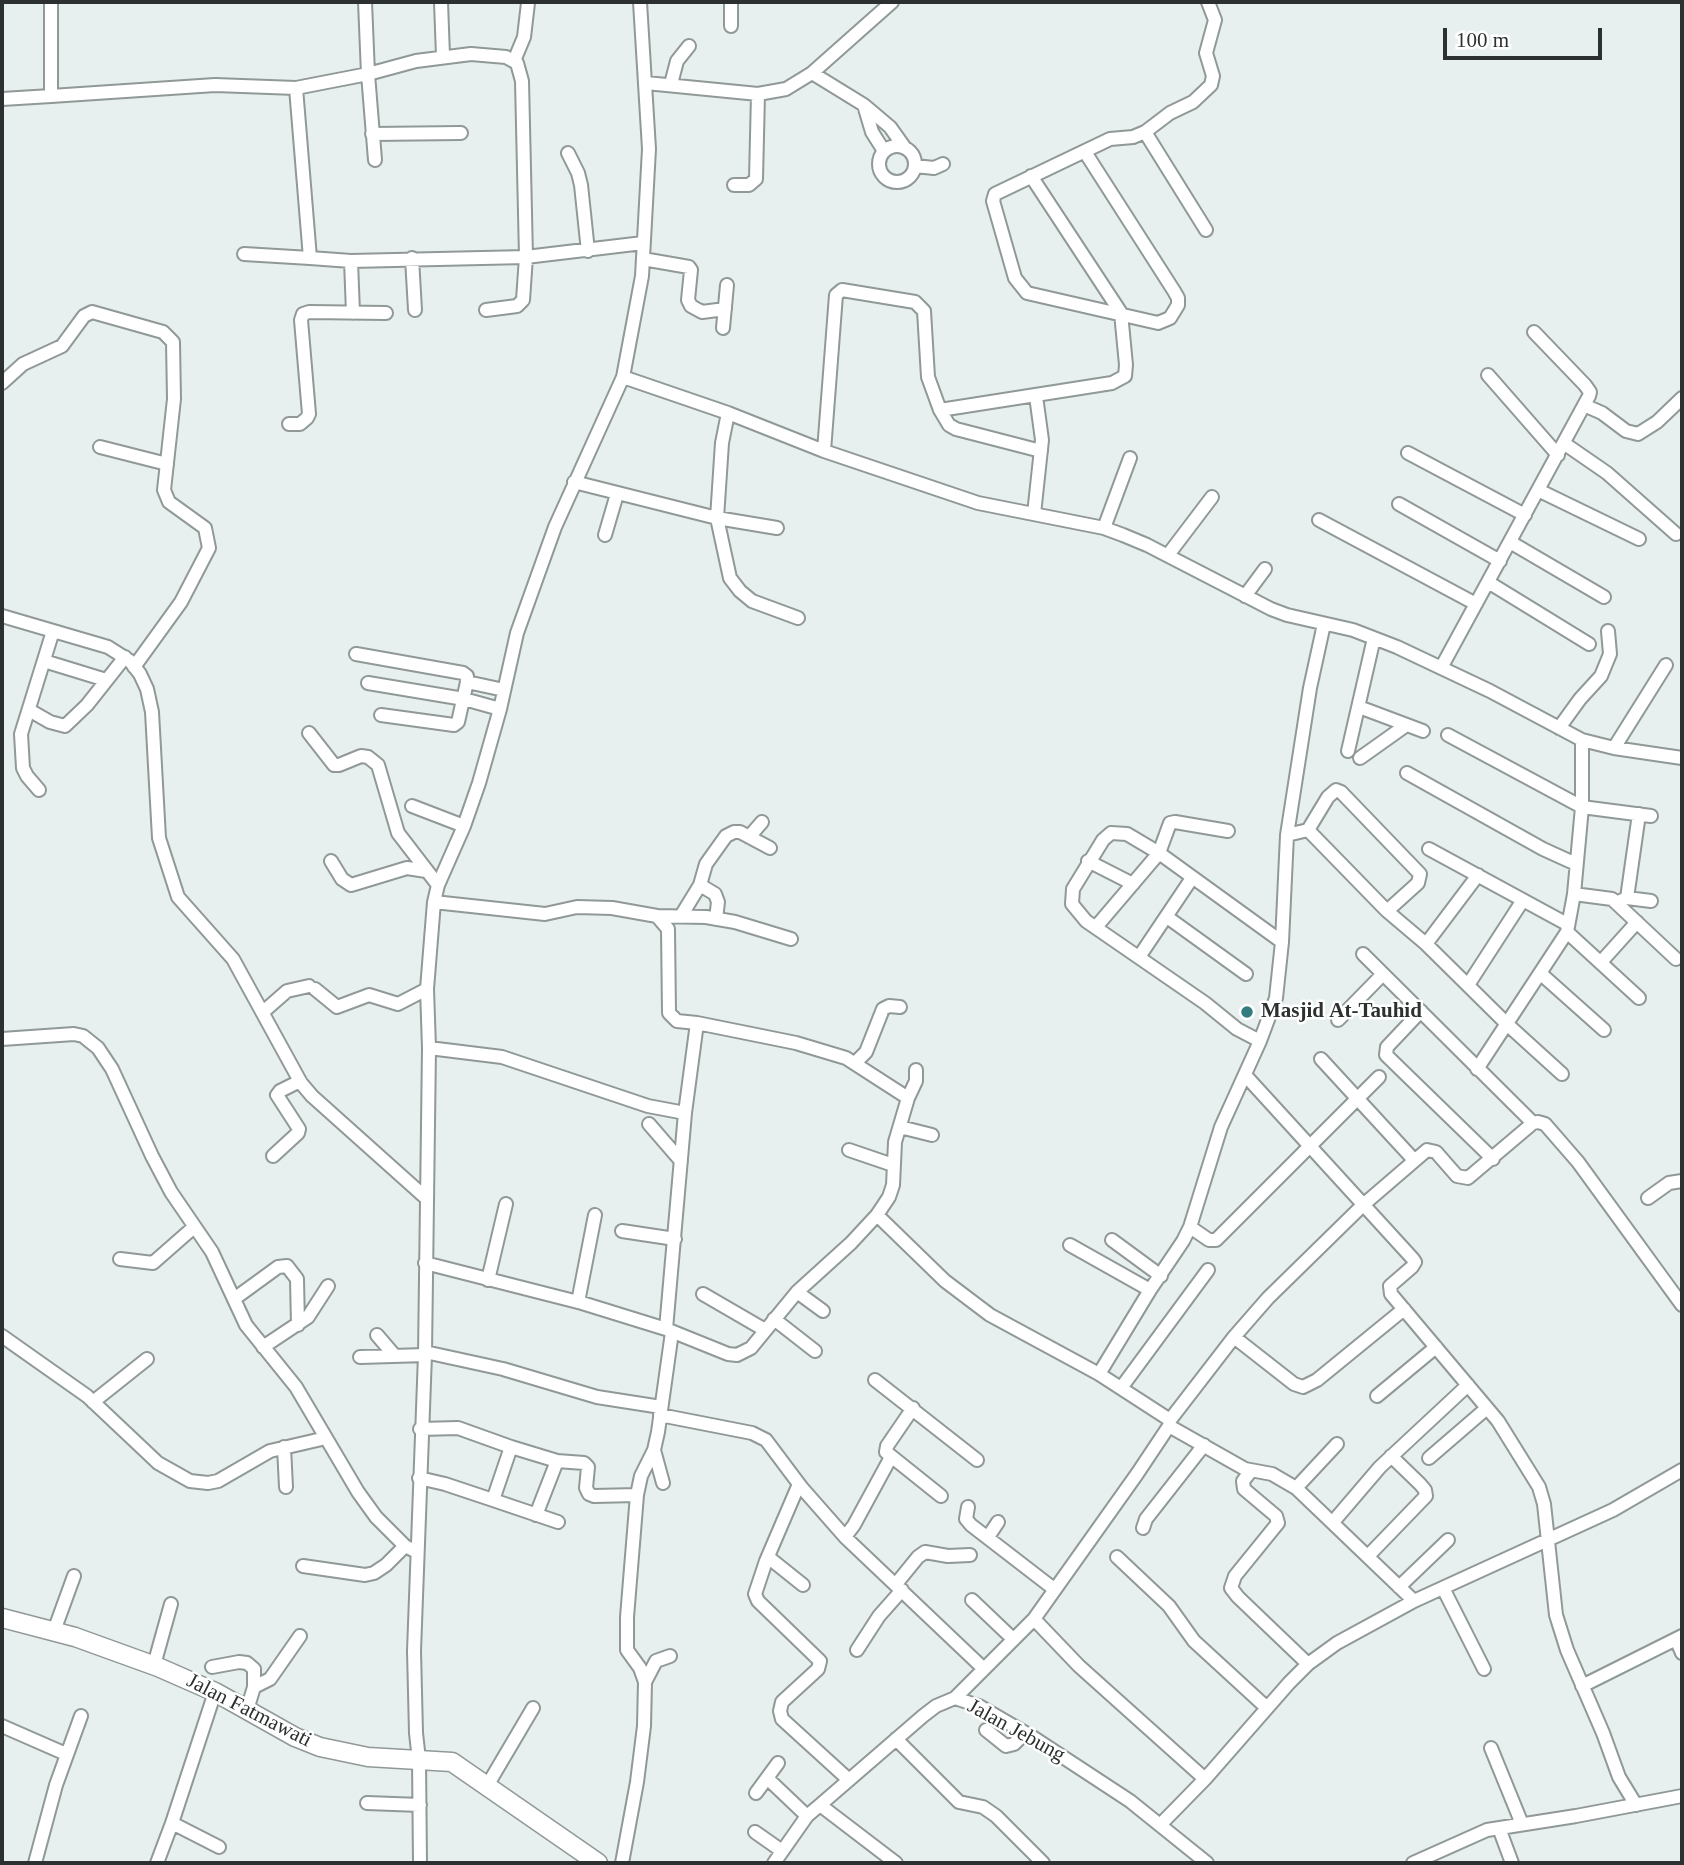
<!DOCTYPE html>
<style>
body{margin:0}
#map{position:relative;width:1684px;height:1865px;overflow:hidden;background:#e7efef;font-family:Georgia,serif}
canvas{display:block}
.frame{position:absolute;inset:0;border:4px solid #2d3030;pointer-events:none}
.scale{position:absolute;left:1443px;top:28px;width:159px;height:32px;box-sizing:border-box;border:4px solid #2d3030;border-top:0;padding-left:9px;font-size:21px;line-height:24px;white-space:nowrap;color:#2d3030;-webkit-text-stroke:5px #fff;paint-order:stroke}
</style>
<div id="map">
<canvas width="1684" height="1865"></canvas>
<div class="frame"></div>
<div class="scale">100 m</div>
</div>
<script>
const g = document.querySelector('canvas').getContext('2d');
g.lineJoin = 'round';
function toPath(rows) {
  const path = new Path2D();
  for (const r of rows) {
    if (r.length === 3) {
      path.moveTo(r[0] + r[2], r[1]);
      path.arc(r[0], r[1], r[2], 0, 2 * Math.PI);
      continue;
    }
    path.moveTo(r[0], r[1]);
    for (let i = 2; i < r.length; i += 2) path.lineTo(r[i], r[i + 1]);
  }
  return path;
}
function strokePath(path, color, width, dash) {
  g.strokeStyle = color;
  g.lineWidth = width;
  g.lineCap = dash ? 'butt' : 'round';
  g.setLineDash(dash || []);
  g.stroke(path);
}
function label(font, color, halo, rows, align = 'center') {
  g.font = font + ' Georgia,serif';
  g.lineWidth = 5;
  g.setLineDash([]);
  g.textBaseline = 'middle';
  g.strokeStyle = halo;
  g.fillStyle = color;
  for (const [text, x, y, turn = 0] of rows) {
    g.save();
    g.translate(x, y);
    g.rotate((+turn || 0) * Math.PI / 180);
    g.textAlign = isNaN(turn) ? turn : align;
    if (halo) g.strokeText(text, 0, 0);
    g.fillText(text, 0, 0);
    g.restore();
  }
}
const street = toPath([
 [51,2,51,96,215,85,296,88,310,258,351,261,526,257,643,243],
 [441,2,443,56],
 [731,2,731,26],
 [514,61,524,37,528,3],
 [812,73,864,105,872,132,884,151],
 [646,83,758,94,786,89,812,73,892,2],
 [671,84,677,61,689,46],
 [296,88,368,74,365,2],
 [2,99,51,96],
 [864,105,890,127,905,148],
 [1145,132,1170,113,1193,102,1211,85,1213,76,1206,53,1215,20,1208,2],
 [372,134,461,133],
 [897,164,18],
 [1085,152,1174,291,1178,298,1178,305,1170,318,1158,323,1027,293,1015,278,993,201,995,194,1110,139,1133,137,1145,132,1206,230],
 [568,153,578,173,581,185,588,251],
 [375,160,368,74,416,61,471,54,506,57,517,63,522,81,526,257,523,300,517,306,486,310],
 [915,166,934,168,943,164],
 [1031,176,1121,313,1126,365,1125,376,1112,383,940,410,949,425,956,429,1041,451],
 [734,185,749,185,756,179,758,94],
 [244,254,310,258],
 [412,258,415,310],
 [643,259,689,267,691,270,688,300,691,306,702,312,725,309],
 [351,261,353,313],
 [723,328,727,285],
 [1488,375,1558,455],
 [623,377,728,413,824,451,978,503,1104,528,1123,535,1147,545,1271,609,1287,615,1353,630,1397,647,1490,691,1582,740,1614,748,1682,758],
 [2,383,23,364,62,346,84,316,92,312,163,332,173,342,174,399,164,490,169,502,205,528,209,548,181,602,134,667],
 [1584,405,1602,413,1626,431,1638,434,1657,422,1682,398],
 [728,413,722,443,717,518,730,578,740,591,752,601,798,618],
 [289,424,300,424,307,418,309,414,301,320,303,314,309,312,386,313],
 [1565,444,1607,473,1676,534],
 [100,447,167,464],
 [824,451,836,295,842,290,915,302,924,311,928,377,940,410],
 [1408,453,1525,515],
 [574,482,717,518,777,528],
 [1538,490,1639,539],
 [1399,504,1500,561],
 [1034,514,1042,440,1036,396],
 [1319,520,1476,604],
 [1104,528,1130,458],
 [605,535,617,494],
 [1510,542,1604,597],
 [1168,555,1212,497],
 [1488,582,1589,644],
 [1245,596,1265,569],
 [2,616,108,647,130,661,140,674,147,689,152,712,159,838,178,897,233,959,301,1083,312,1096,426,1198],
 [356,654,463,673,467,676,467,682,458,722,454,725,381,715],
 [44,661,106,680],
 [1441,668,1589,396,1590,392,1585,385,1534,332],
 [467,682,504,690],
 [368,683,464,699,500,709],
 [1359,707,1423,731],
 [29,710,50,722,65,726,87,705,125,657],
 [1559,728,1580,699,1601,676,1610,654,1608,631],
 [309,733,334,765,339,765,361,756,368,757,378,765,398,833,438,885],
 [1448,735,1582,807,1651,816],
 [1614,748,1666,665],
 [1348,751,1374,638],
 [1360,758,1405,726],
 [1407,773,1543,849,1576,864],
 [39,790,27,776,23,768,21,734,53,631],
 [412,806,464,826],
 [1308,830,1328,797,1336,790,1341,792,1420,874,1418,883,1387,911],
 [1287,835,1308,830,1387,911,1426,944,1508,1025,1562,1074],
 [749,837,762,822],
 [1429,849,1567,924],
 [331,861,342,879,351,885,407,868,426,871],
 [1088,861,1133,884],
 [700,885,715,894,718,902,716,919],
 [1574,894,1612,899,1676,959],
 [1627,898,1639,814],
 [1620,901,1627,898,1651,901],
 [434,902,545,914,577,907,612,908,657,916,668,929,669,1013,677,1021,697,1023,685,1113,666,1329],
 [657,916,706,917,735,922,791,939],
 [681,916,700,885,706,864,726,836,734,832,740,832,770,848],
 [1167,917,1246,974],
 [1096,927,1159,853,1170,823,1175,822,1228,831],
 [1567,932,1639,998],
 [1426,944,1478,875],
 [1363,954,1533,1123,1538,1122,1545,1124,1578,1162,1682,1305],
 [1139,957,1192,878],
 [1601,962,1637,922],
 [1540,973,1604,1030],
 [1468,985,1523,900],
 [315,989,337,1007,369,995,398,1004,427,989],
 [1421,1011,1387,1047,1386,1055,1493,1159],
 [263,1012,287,991,309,986],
 [1338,1020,1383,974],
 [2,1039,74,1034,83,1036,98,1048,112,1069,152,1156,171,1192,212,1252,246,1325,296,1387,358,1492,376,1517,405,1546,417,1552],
 [1260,1041,1237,1029,1205,1003,1086,921,1072,904,1073,889,1103,840,1111,833,1127,834,1159,853,1282,942],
 [429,1048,502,1057,648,1106,685,1113],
 [1321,1059,1414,1160],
 [856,1062,866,1052,883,1009,889,1006,900,1007],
 [1477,1069,1567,932,1574,894,1582,807,1582,740],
 [1245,1075,1413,1259,1415,1262,1412,1267,1390,1286,1391,1294,1498,1421,1539,1487,1544,1504,1556,1615,1567,1650,1603,1733,1619,1777,1636,1805],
 [908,1098,916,1081,916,1070],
 [649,1124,681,1161],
 [900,1127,932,1135],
 [849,1150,893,1165],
 [273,1156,298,1133,299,1129,277,1095,280,1091,300,1081],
 [1648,1198,1669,1183,1682,1181],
 [877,1215,945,1281,990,1315,1099,1374,1170,1420],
 [1190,1227,1209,1240,1216,1240,1379,1077],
 [622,1231,675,1239],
 [1112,1240,1161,1276],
 [1070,1245,1150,1290],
 [120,1259,153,1263,194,1227],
 [425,1263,582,1303,666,1329,728,1354,737,1355,751,1348,797,1292,851,1243,877,1215,889,1197,893,1185,895,1142,908,1098,846,1058,796,1043,697,1023],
 [488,1280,506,1204],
 [797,1292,823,1311],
 [703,1294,765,1330],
 [234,1299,278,1267,287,1266,297,1279,298,1325],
 [578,1302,595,1215],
 [774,1319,815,1351],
 [377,1335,395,1356],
 [2,1336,87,1396,158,1463,190,1481,208,1483,218,1481,270,1451,326,1438],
 [1234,1337,1294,1384,1303,1387,1317,1380,1404,1309],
 [263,1347,308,1317,328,1286],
 [425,1352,503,1369,597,1397,661,1407],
 [360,1357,425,1355],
 [1099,1374,1150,1290,1183,1241,1190,1227,1221,1127,1260,1041,1276,998,1282,942,1287,835,1310,688,1324,624],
 [875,1380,977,1460],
 [1121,1388,1208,1270],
 [1377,1396,1436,1347],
 [93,1402,147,1359],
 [913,1408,887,1446,886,1452,941,1496],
 [660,1415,752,1433,766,1440,802,1488,846,1538,984,1669],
 [1169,1426,1245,1469,1272,1474,1296,1488,1414,1601],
 [284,1447,286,1487],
 [511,1447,557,1461,584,1463,588,1467,586,1488,589,1494,594,1496,637,1495],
 [654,1450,663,1483],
 [1429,1458,1487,1408],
 [1251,1471,1243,1481,1244,1489,1276,1516,1278,1523,1235,1576,1231,1588,1238,1597,1308,1664],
 [419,1478,445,1484,493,1500,511,1447,458,1428,420,1429],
 [799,1484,766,1561,755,1594,758,1601,820,1661,818,1669,782,1702,780,1711,782,1719,849,1780],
 [1296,1488,1337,1444],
 [493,1500,558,1522],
 [968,1507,966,1519,971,1525,1054,1589],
 [536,1515,557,1461],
 [1333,1522,1380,1467,1468,1385],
 [1143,1528,1146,1519,1204,1445],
 [845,1537,854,1525,891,1457],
 [988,1537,998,1522],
 [1368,1556,1426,1496,1425,1490,1420,1484,1391,1456],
 [768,1557,803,1585],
 [1117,1557,1169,1606,1194,1641,1267,1708],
 [303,1566,365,1575,374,1573,386,1565,405,1546],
 [896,1584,918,1557,925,1552,948,1556,970,1555],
 [1399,1587,1448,1540],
 [1443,1588,1484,1669],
 [972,1600,1013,1639],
 [1034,1619,1079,1666,1205,1779],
 [54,1631,74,1576],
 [1676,1639,1682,1653],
 [857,1650,879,1616,902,1590],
 [154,1665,171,1604],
 [212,1667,239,1662,247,1663,254,1669,254,1687,247,1710],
 [645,1682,640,1668,627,1650,627,1617,637,1495,641,1476,654,1450,658,1432,672,1332],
 [1582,1686,1682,1636],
 [254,1687,270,1679,300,1636],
 [215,1692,172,1823,219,1847],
 [955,1698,1034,1619,1137,1474,1169,1426,1170,1420,1234,1337,1268,1298,1363,1205,1427,1150,1436,1152,1457,1176,1468,1178,1533,1123],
 [2,1726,66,1754],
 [986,1730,1006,1746,1014,1744,1025,1733],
 [896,1739,959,1802,983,1807,996,1816,1043,1863],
 [1491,1748,1522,1824],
 [767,1778,807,1816],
 [487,1786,533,1708],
 [756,1793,778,1763],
 [367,1803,420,1805],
 [820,1805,896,1863],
 [1160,1825,1205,1779,1289,1683,1308,1664,1337,1643,1414,1601,1613,1510,1682,1470],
 [1499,1828,1512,1863],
 [755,1832,782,1851],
 [35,1863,56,1785,81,1716],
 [157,1863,172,1823],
 [420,1863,419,1760,416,1733,414,1651,425,1355,429,1048,427,989,434,902,438,885,464,826,479,783,500,709,517,633,555,527,623,377,642,276,649,149,640,2],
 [622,1863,637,1782,644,1726,645,1682,656,1661,670,1656],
 [774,1863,807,1816,820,1805,923,1716,936,1706,955,1698,979,1706,1034,1738,1130,1801,1207,1863],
 [1413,1863,1487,1830,1576,1816,1682,1796]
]);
const secondary = toPath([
 [2,1618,75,1637,158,1667,215,1692,295,1737,320,1747,368,1757,452,1762,598,1863]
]);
strokePath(street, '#909898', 16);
strokePath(secondary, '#909898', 21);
strokePath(street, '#fff', 12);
strokePath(secondary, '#fff', 18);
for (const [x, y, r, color] of [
 [1247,1012,7,"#347d7e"]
]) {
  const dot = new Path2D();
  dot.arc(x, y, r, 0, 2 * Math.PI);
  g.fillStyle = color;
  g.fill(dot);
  strokePath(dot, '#fff', 2.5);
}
label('bold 21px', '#2d3030', '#fff', [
 ["Masjid At-Tauhid",1261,1012]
], 'left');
label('21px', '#2d3030', '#fff', [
 ["Jalan Fatmawati",249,1711,27],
 ["Jalan Jebung",1016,1731,29]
]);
</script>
